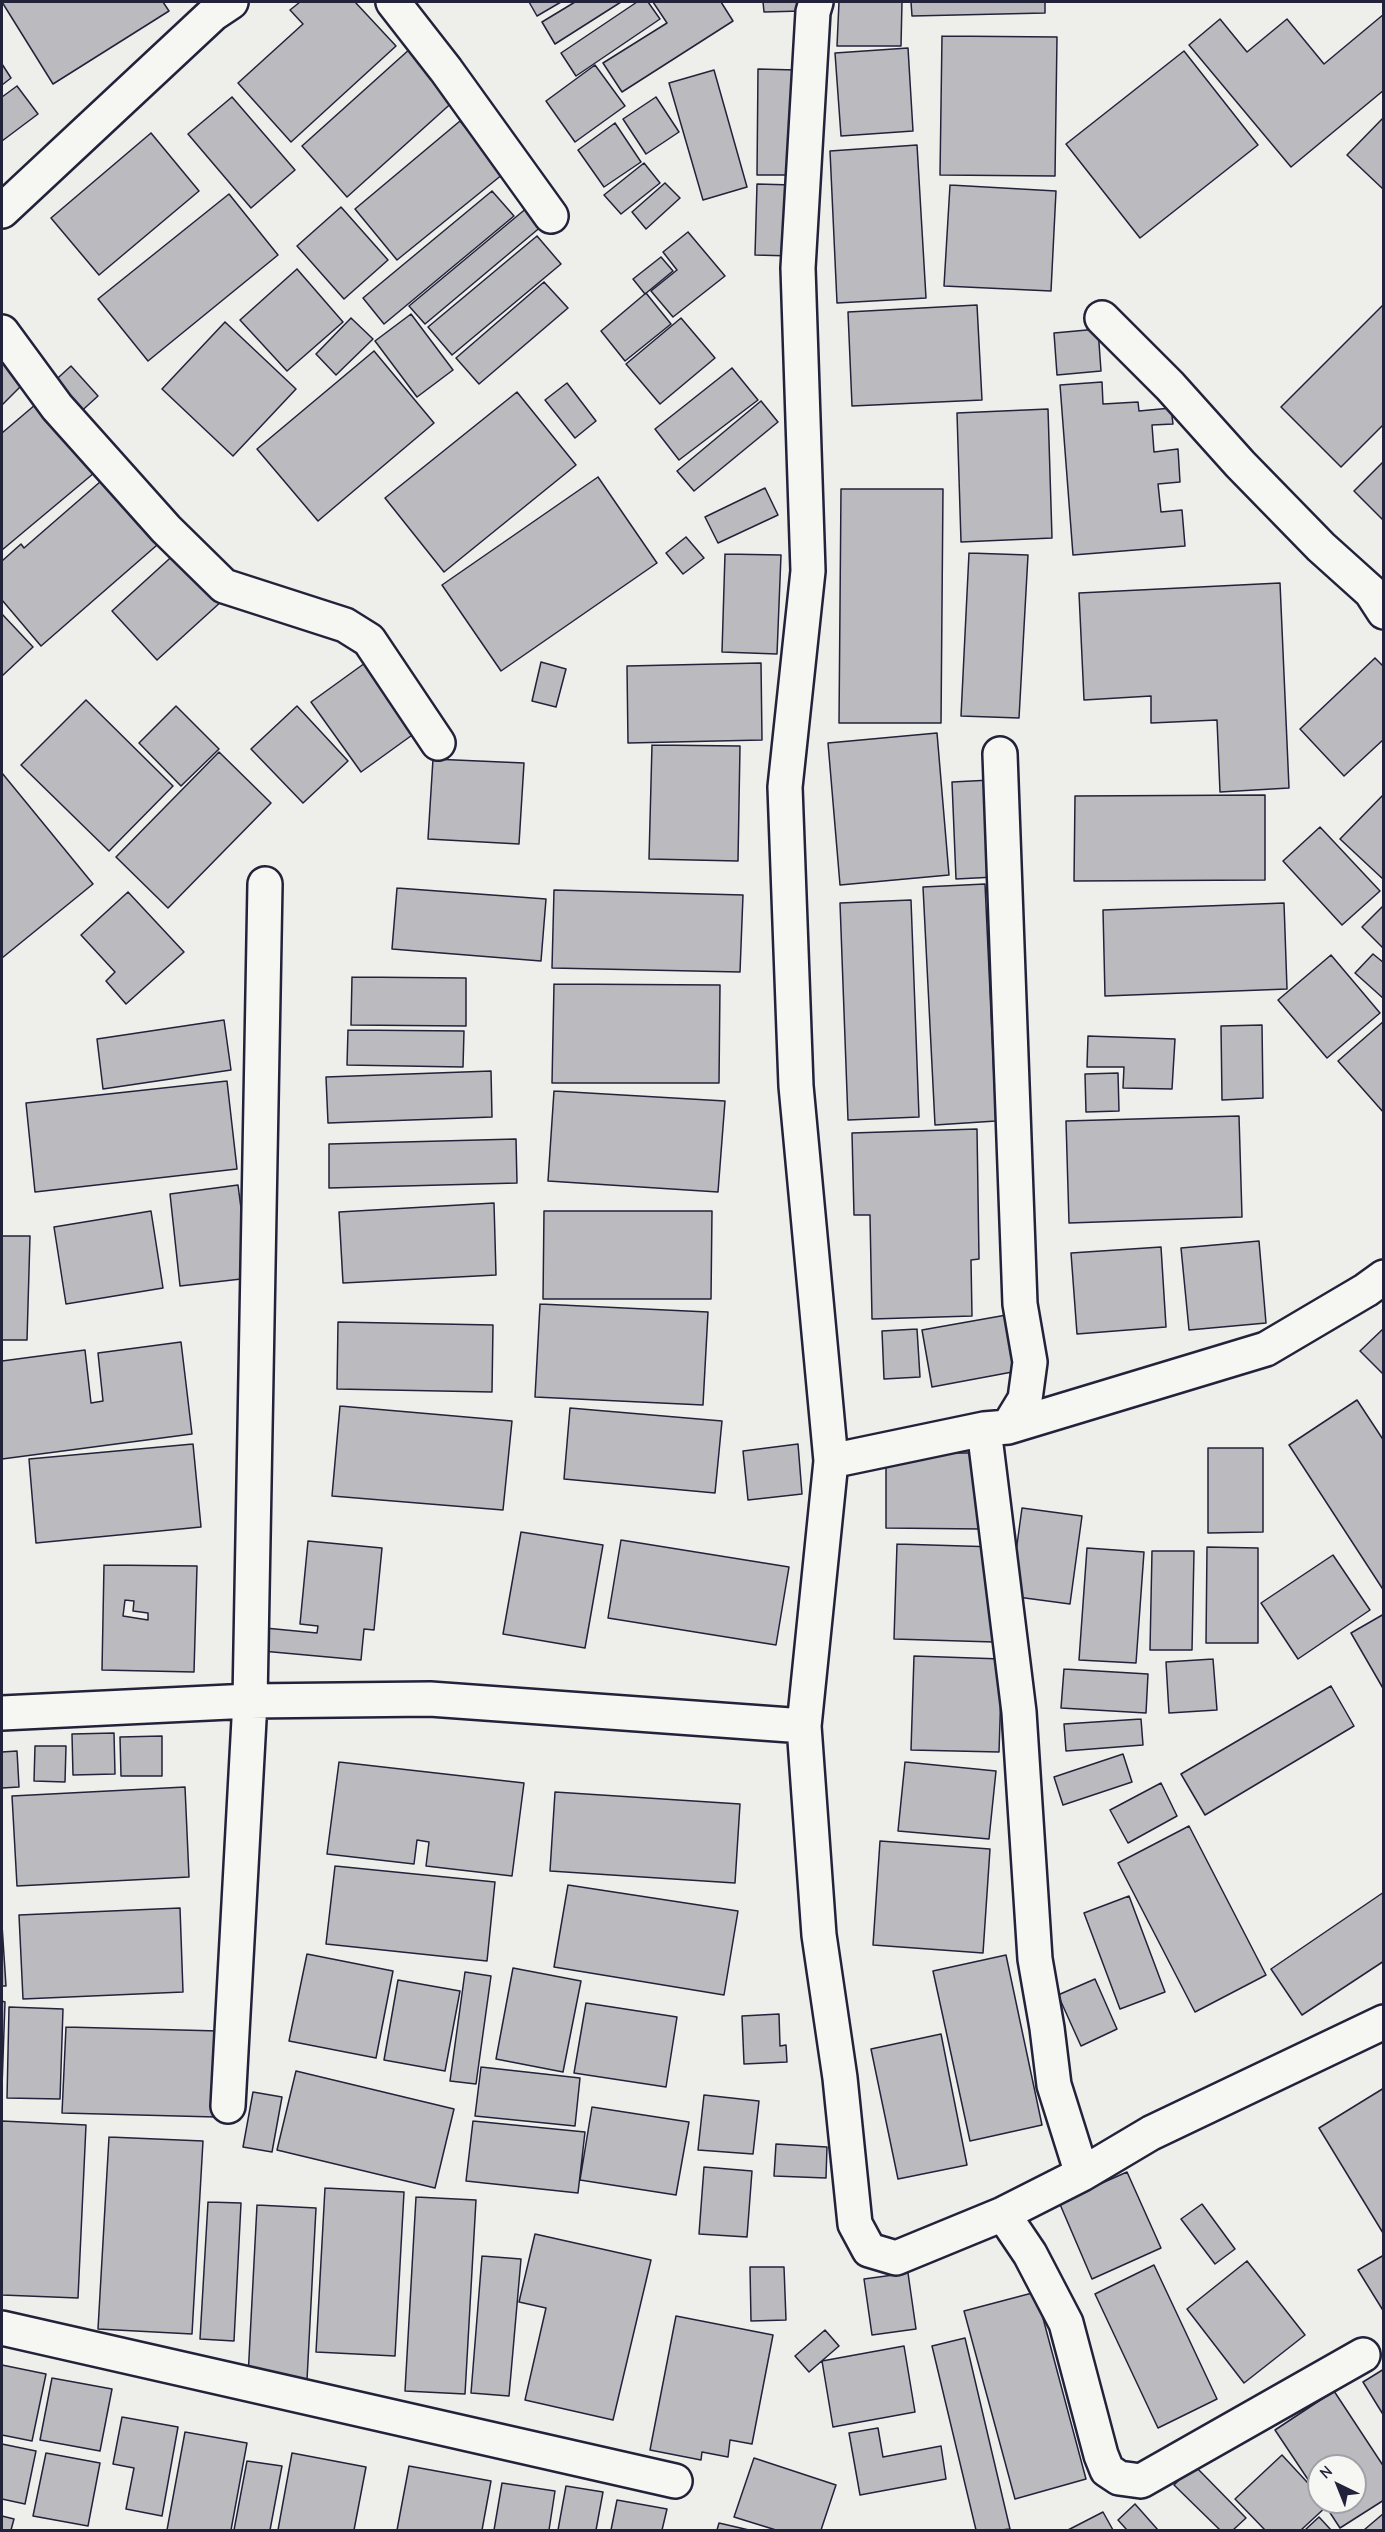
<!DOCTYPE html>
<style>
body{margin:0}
#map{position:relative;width:1385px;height:2532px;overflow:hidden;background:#eeeeeb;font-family:"Comic Neue",sans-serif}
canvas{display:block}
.frame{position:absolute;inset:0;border:3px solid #22223b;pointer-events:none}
.north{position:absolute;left:1307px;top:2454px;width:60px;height:60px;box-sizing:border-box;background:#f6f6f2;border:2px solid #a1a1a9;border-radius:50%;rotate:317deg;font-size:16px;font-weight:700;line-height:24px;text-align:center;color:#22223b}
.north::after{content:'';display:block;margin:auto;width:21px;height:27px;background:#22223b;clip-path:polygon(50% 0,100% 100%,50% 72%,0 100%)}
</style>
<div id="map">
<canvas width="1385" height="2532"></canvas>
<div class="frame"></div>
<div class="north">N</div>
</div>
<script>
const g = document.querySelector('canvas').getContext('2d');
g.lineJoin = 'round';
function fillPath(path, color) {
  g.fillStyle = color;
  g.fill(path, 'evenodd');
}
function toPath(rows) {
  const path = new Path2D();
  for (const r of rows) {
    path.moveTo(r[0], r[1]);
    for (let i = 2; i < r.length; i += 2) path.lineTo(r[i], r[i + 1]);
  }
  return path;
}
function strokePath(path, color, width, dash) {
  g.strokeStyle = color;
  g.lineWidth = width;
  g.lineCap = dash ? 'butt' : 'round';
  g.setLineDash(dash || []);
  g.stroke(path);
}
const building = toPath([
 [2,2,163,2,169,11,53,84,2,2],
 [300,2,355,2,396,46,291,142,238,83,303,24,290,10,300,2],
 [529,2,561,2,537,16,529,2],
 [575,2,621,2,555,44,542,22,575,2],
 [637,2,648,2,660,19,576,76,561,53,637,2],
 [653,2,721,2,733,21,622,92,603,63,667,23,653,2],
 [763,2,801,2,802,11,764,12,763,2],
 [839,2,902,2,901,46,837,46,839,2],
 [911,2,1045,2,1045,13,912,16,911,2],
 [1384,14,1384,90,1291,167,1189,45,1220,19,1247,52,1287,19,1324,64,1384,14],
 [942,36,1057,37,1055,176,940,175,942,36],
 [411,48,456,99,347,197,302,146,411,48],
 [908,48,913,131,841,136,835,53,908,48],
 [1184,51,1258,145,1140,238,1066,144,1184,51],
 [2,64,11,78,2,85,2,64],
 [595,65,625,106,575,142,546,101,595,65],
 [758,69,796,70,794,175,757,175,758,69],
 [714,70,747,187,703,200,669,83,714,70],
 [17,86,38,114,2,141,2,97,17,86],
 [232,97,295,170,251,208,188,134,232,97],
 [656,97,679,132,646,154,623,119,656,97],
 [1384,117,1384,190,1347,155,1384,117],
 [460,121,503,174,397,260,355,209,460,121],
 [615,123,641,162,604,187,578,150,615,123],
 [151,133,199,191,99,275,51,218,151,133],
 [917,145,926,298,837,303,830,151,917,145],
 [644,163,660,183,621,214,604,195,644,163],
 [665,183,680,198,646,229,632,212,665,183],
 [757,184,793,185,792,256,755,255,757,184],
 [950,185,1056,191,1051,291,944,286,950,185],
 [492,191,514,216,384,324,363,298,492,191],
 [229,194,278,255,148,361,98,299,229,194],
 [534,202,549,220,425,324,409,306,534,202],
 [341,207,388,260,344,299,297,246,341,207],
 [688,232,725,276,673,317,651,291,677,270,663,252,688,232],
 [537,236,561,264,452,355,428,327,537,236],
 [661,257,673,271,645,294,633,279,661,257],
 [297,269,343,322,287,371,240,320,297,269],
 [544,282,568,308,479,384,456,358,544,282],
 [646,293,671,324,625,361,601,331,646,293],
 [1384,304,1384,424,1341,467,1281,407,1384,304],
 [977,305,982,400,852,406,848,312,977,305],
 [411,314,453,370,417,397,375,341,411,314],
 [351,318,373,339,336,375,316,354,351,318],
 [681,318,715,358,660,404,626,364,681,318],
 [225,322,296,389,233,456,162,389,225,322],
 [1098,329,1101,371,1057,375,1054,333,1098,329],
 [374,351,434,423,318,521,257,449,374,351],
 [2,353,27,380,2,405,2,353],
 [71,366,98,396,76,416,49,386,71,366],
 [732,368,758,400,679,460,655,429,732,368],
 [1102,382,1103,404,1138,402,1139,411,1171,408,1173,424,1152,425,1154,452,1178,449,1180,482,1158,484,1161,512,1182,510,1185,546,1073,555,1060,385,1102,382],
 [567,383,596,421,575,438,545,400,567,383],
 [517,392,576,465,444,572,385,498,517,392],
 [42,399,100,468,2,550,2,433,42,399],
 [761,401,778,422,694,491,677,471,761,401],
 [1048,409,1052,538,961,542,957,413,1048,409],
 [1384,461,1384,521,1354,491,1384,461],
 [108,475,164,539,41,646,2,600,2,561,21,544,24,548,108,475],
 [598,477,657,563,501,671,442,585,598,477],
 [765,488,778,515,718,543,705,517,765,488],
 [841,489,943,489,941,723,839,723,841,489],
 [686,537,704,558,683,574,666,553,686,537],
 [179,550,223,600,157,660,112,611,179,550],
 [969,553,1028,555,1019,718,961,716,969,553],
 [725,554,781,555,777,654,722,652,725,554],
 [1280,583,1289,788,1220,792,1217,720,1151,723,1151,696,1084,700,1079,593,1280,583],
 [2,614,33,647,2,676,2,614],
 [1375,658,1384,667,1384,739,1344,776,1300,729,1375,658],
 [541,662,566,669,556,707,532,701,541,662],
 [365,663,415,733,361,772,311,702,365,663],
 [761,663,762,740,628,743,627,666,761,663],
 [86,700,173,786,109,851,21,765,86,700],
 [176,706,219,749,181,786,139,743,176,706],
 [297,706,348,761,303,803,251,749,297,706],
 [937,733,949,875,840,885,828,743,937,733],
 [652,745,740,746,738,861,649,859,652,745],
 [219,752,271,803,168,908,116,857,219,752],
 [433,759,524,763,519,844,428,839,433,759],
 [2,773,93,884,2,958,2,773],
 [991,780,995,877,956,879,952,782,991,780],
 [1384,794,1384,880,1340,839,1384,794],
 [1265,795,1265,880,1074,881,1075,796,1265,795],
 [1320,827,1380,891,1342,925,1283,861,1320,827],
 [985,884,996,1121,935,1125,923,887,985,884],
 [397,888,546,899,541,961,392,949,397,888],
 [554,890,743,895,740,972,552,968,554,890],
 [128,892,184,952,126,1004,106,981,115,972,81,935,128,892],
 [911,900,919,1117,848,1120,840,903,911,900],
 [1284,903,1287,989,1105,996,1103,910,1284,903],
 [1384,905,1384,948,1383,948,1362,927,1384,905],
 [1373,954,1384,963,1384,999,1355,973,1373,954],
 [1331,955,1380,1013,1327,1058,1278,1000,1331,955],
 [352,977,466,978,466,1026,351,1025,352,977],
 [554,984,720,985,719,1083,552,1083,554,984],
 [224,1020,231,1070,103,1089,97,1039,224,1020],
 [1384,1021,1384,1113,1338,1061,1384,1021],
 [1262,1025,1263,1098,1222,1100,1221,1026,1262,1025],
 [348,1030,464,1031,463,1067,347,1065,348,1030],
 [1088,1036,1175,1039,1172,1089,1123,1088,1124,1067,1087,1067,1088,1036],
 [491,1071,492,1117,328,1123,326,1077,491,1071],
 [1118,1073,1119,1111,1086,1112,1085,1074,1118,1073],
 [227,1081,237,1169,35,1192,26,1103,227,1081],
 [554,1091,725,1101,718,1192,548,1181,554,1091],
 [1239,1116,1242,1217,1069,1223,1066,1121,1239,1116],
 [977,1129,979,1259,971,1260,972,1316,872,1319,870,1215,854,1215,852,1133,977,1129],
 [516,1139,517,1183,329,1188,329,1144,516,1139],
 [238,1185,250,1278,180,1286,170,1194,238,1185],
 [494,1203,496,1275,343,1283,339,1212,494,1203],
 [151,1211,163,1288,66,1304,54,1227,151,1211],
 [544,1211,712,1211,711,1299,543,1299,544,1211],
 [2,1236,30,1236,27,1340,2,1340,2,1236],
 [1259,1241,1266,1323,1189,1330,1181,1248,1259,1241],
 [1161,1247,1166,1327,1077,1334,1071,1253,1161,1247],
 [540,1304,708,1312,703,1405,535,1397,540,1304],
 [1012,1314,1023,1370,932,1387,922,1330,1012,1314],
 [338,1322,493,1325,492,1392,337,1389,338,1322],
 [1384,1328,1384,1375,1360,1351,1384,1328],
 [917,1329,920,1377,884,1379,882,1331,917,1329],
 [181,1342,192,1434,2,1459,2,1361,85,1350,91,1403,103,1401,98,1353,181,1342],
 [1357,1400,1384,1441,1384,1591,1289,1445,1357,1400],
 [340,1406,512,1421,503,1510,332,1496,340,1406],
 [570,1408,722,1421,715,1493,564,1479,570,1408],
 [193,1444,201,1527,36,1543,29,1459,193,1444],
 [798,1444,802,1494,748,1500,743,1451,798,1444],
 [1208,1448,1263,1448,1263,1532,1208,1533,1208,1448],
 [886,1453,982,1453,982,1529,886,1528,886,1453],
 [1022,1508,1082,1516,1070,1604,1010,1596,1022,1508],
 [521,1532,603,1545,585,1648,503,1634,521,1532],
 [621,1540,789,1567,776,1645,608,1618,621,1540],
 [308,1541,382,1548,374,1630,364,1629,361,1660,262,1651,265,1628,317,1633,318,1626,300,1624,308,1541],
 [897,1544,997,1547,994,1642,894,1639,897,1544],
 [1207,1547,1258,1548,1258,1643,1206,1643,1207,1547],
 [1087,1548,1144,1552,1136,1663,1079,1660,1087,1548],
 [1152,1551,1194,1551,1192,1650,1150,1650,1152,1551],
 [1333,1555,1370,1610,1298,1659,1261,1603,1333,1555],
 [104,1565,197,1566,194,1672,102,1670,104,1565],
 [125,1600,134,1601,133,1611,148,1613,148,1620,123,1616,125,1600],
 [1384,1614,1384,1690,1351,1633,1384,1614],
 [914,1656,1002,1659,999,1752,911,1750,914,1656],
 [1213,1659,1217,1710,1169,1713,1166,1662,1213,1659],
 [1064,1669,1148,1674,1146,1713,1061,1708,1064,1669],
 [1331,1686,1354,1726,1205,1815,1181,1774,1331,1686],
 [1141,1719,1143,1745,1066,1751,1064,1724,1141,1719],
 [114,1733,115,1774,73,1775,72,1734,114,1733],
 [162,1736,162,1776,121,1776,120,1737,162,1736],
 [35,1746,66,1746,65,1782,34,1781,35,1746],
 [17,1751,19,1787,2,1788,2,1752,17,1751],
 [1123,1754,1132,1782,1063,1805,1054,1777,1123,1754],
 [339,1762,524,1783,512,1876,426,1866,429,1842,417,1840,414,1864,327,1854,339,1762],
 [905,1762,996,1771,989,1839,898,1831,905,1762],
 [1161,1783,1177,1816,1128,1843,1110,1810,1161,1783],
 [185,1787,189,1877,17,1886,12,1796,185,1787],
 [555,1792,740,1804,735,1883,550,1871,555,1792],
 [1189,1826,1266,1975,1195,2012,1118,1863,1189,1826],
 [880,1841,990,1849,983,1953,873,1945,880,1841],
 [335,1866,495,1882,487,1961,326,1944,335,1866],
 [568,1885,738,1911,724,1995,554,1967,568,1885],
 [1384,1892,1384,1961,1302,2015,1271,1969,1384,1892],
 [1129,1896,1165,1992,1120,2009,1084,1913,1129,1896],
 [180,1908,183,1992,23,1999,19,1915,180,1908],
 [2,1925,6,1986,2,1986,2,1925],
 [307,1954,393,1971,376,2058,289,2041,307,1954],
 [1006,1955,1042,2125,970,2141,933,1971,1006,1955],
 [513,1968,581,1981,563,2072,496,2059,513,1968],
 [465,1972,491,1976,476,2084,450,2081,465,1972],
 [1095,1979,1117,2029,1081,2046,1058,1995,1095,1979],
 [398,1980,460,1991,445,2071,384,2060,398,1980],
 [2,2001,5,2002,2,2087,2,2001],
 [586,2003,677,2017,666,2087,574,2073,586,2003],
 [9,2007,63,2009,60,2099,7,2098,9,2007],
 [779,2014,780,2046,786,2045,787,2062,744,2064,742,2016,779,2014],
 [66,2027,219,2031,216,2117,62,2113,66,2027],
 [941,2034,967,2165,898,2179,871,2049,941,2034],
 [481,2067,580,2078,575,2126,475,2116,481,2067],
 [296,2071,454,2109,435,2188,277,2150,296,2071],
 [1384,2088,1384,2232,1383,2233,1319,2128,1384,2088],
 [253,2092,282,2097,272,2152,243,2147,253,2092],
 [704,2095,759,2101,753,2154,698,2150,704,2095],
 [592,2107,689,2122,676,2195,580,2180,592,2107],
 [2,2121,86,2125,78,2298,2,2295,2,2121],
 [473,2121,585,2132,578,2193,466,2181,473,2121],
 [109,2137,203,2141,192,2334,98,2329,109,2137],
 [776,2144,827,2147,826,2178,774,2176,776,2144],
 [704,2167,752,2171,747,2237,699,2234,704,2167],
 [1127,2172,1161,2248,1092,2279,1059,2202,1127,2172],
 [325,2188,404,2192,395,2356,316,2352,325,2188],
 [416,2197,476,2200,465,2394,405,2391,416,2197],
 [208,2202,241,2203,234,2341,200,2339,208,2202],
 [1202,2204,1235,2249,1215,2264,1181,2219,1202,2204],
 [257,2205,316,2208,307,2380,248,2377,257,2205],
 [535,2234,651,2260,613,2420,525,2400,546,2308,519,2302,535,2234],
 [1384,2255,1384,2312,1358,2270,1384,2255],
 [482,2256,521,2259,509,2396,471,2393,482,2256],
 [1247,2261,1305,2335,1244,2383,1187,2309,1247,2261],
 [1154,2265,1217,2399,1158,2428,1095,2294,1154,2265],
 [750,2267,784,2267,786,2320,751,2321,750,2267],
 [908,2273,916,2329,872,2335,864,2279,908,2273],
 [1036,2292,1086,2479,1015,2499,964,2311,1036,2292],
 [676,2316,773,2335,752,2444,730,2440,728,2457,702,2452,701,2460,650,2450,676,2316],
 [825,2330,839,2346,809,2372,795,2356,825,2330],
 [965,2338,1010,2529,1001,2530,976,2530,932,2346,965,2338],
 [904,2346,915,2412,833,2427,822,2361,904,2346],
 [2,2365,46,2374,32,2441,2,2435,2,2365],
 [1384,2369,1384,2416,1363,2382,1384,2369],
 [52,2378,112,2389,100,2451,40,2440,52,2378],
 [1334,2391,1384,2467,1384,2500,1340,2528,1323,2502,1355,2502,1355,2466,1319,2466,1319,2496,1275,2430,1334,2391],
 [122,2417,178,2427,162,2516,126,2509,134,2468,113,2464,122,2417],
 [878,2428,883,2457,941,2446,946,2479,860,2495,849,2433,878,2428],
 [185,2432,247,2443,231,2530,167,2530,185,2432],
 [2,2444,36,2451,25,2504,2,2499,2,2444],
 [46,2453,100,2463,88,2526,33,2516,46,2453],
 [292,2453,366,2467,354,2530,278,2530,292,2453],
 [1282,2455,1319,2495,1319,2502,1325,2502,1328,2505,1301,2530,1265,2530,1235,2499,1282,2455],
 [754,2458,836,2485,821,2530,776,2530,734,2517,754,2458],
 [247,2461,282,2466,270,2530,234,2530,247,2461],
 [1194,2465,1246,2518,1233,2530,1220,2530,1174,2485,1194,2465],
 [409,2466,491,2481,482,2530,397,2530,409,2466],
 [502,2483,555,2491,549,2530,494,2530,502,2483],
 [566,2486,603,2492,596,2530,558,2530,566,2486],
 [617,2500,667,2509,662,2530,611,2530,617,2500],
 [1135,2504,1158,2530,1127,2530,1118,2520,1135,2504],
 [1103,2512,1113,2530,1068,2530,1103,2512],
 [1384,2513,1384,2530,1364,2530,1384,2513],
 [2,2516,14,2519,11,2530,2,2530,2,2516],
 [1319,2517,1331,2530,1305,2530,1319,2517],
 [719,2523,749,2530,717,2530,719,2523]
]);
fillPath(building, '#bbbbbf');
strokePath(building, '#22223b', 1.5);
const minor = toPath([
 [393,2,446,70,551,216],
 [816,2,813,12,798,268,808,571,785,787,796,1086,831,1461,804,1726,819,1935,840,2078,855,2224,869,2250,896,2258,1003,2214,1082,2174,1151,2133,1384,2022],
 [2,211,213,14,231,2],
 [1102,318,1170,386,1240,464,1321,547,1371,592,1384,612],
 [2,332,57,407,166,529,224,586,345,625,369,640,438,743],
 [1000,754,1020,1304,1030,1362,1025,1399,1008,1427],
 [984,1429,1019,1712,1035,1959,1047,2028,1054,2085,1082,2174],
 [831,1461,984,1429,1008,1427,1266,1349,1366,1290,1384,1277],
 [2,1713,250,1701,430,1699,804,1726],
 [228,2106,250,1701,265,884],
 [1003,2214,1030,2254,1066,2323,1101,2455,1107,2470,1119,2478,1141,2481,1363,2355],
 [2,2328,675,2481]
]);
strokePath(minor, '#22223b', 38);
strokePath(minor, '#f6f6f2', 33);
</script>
